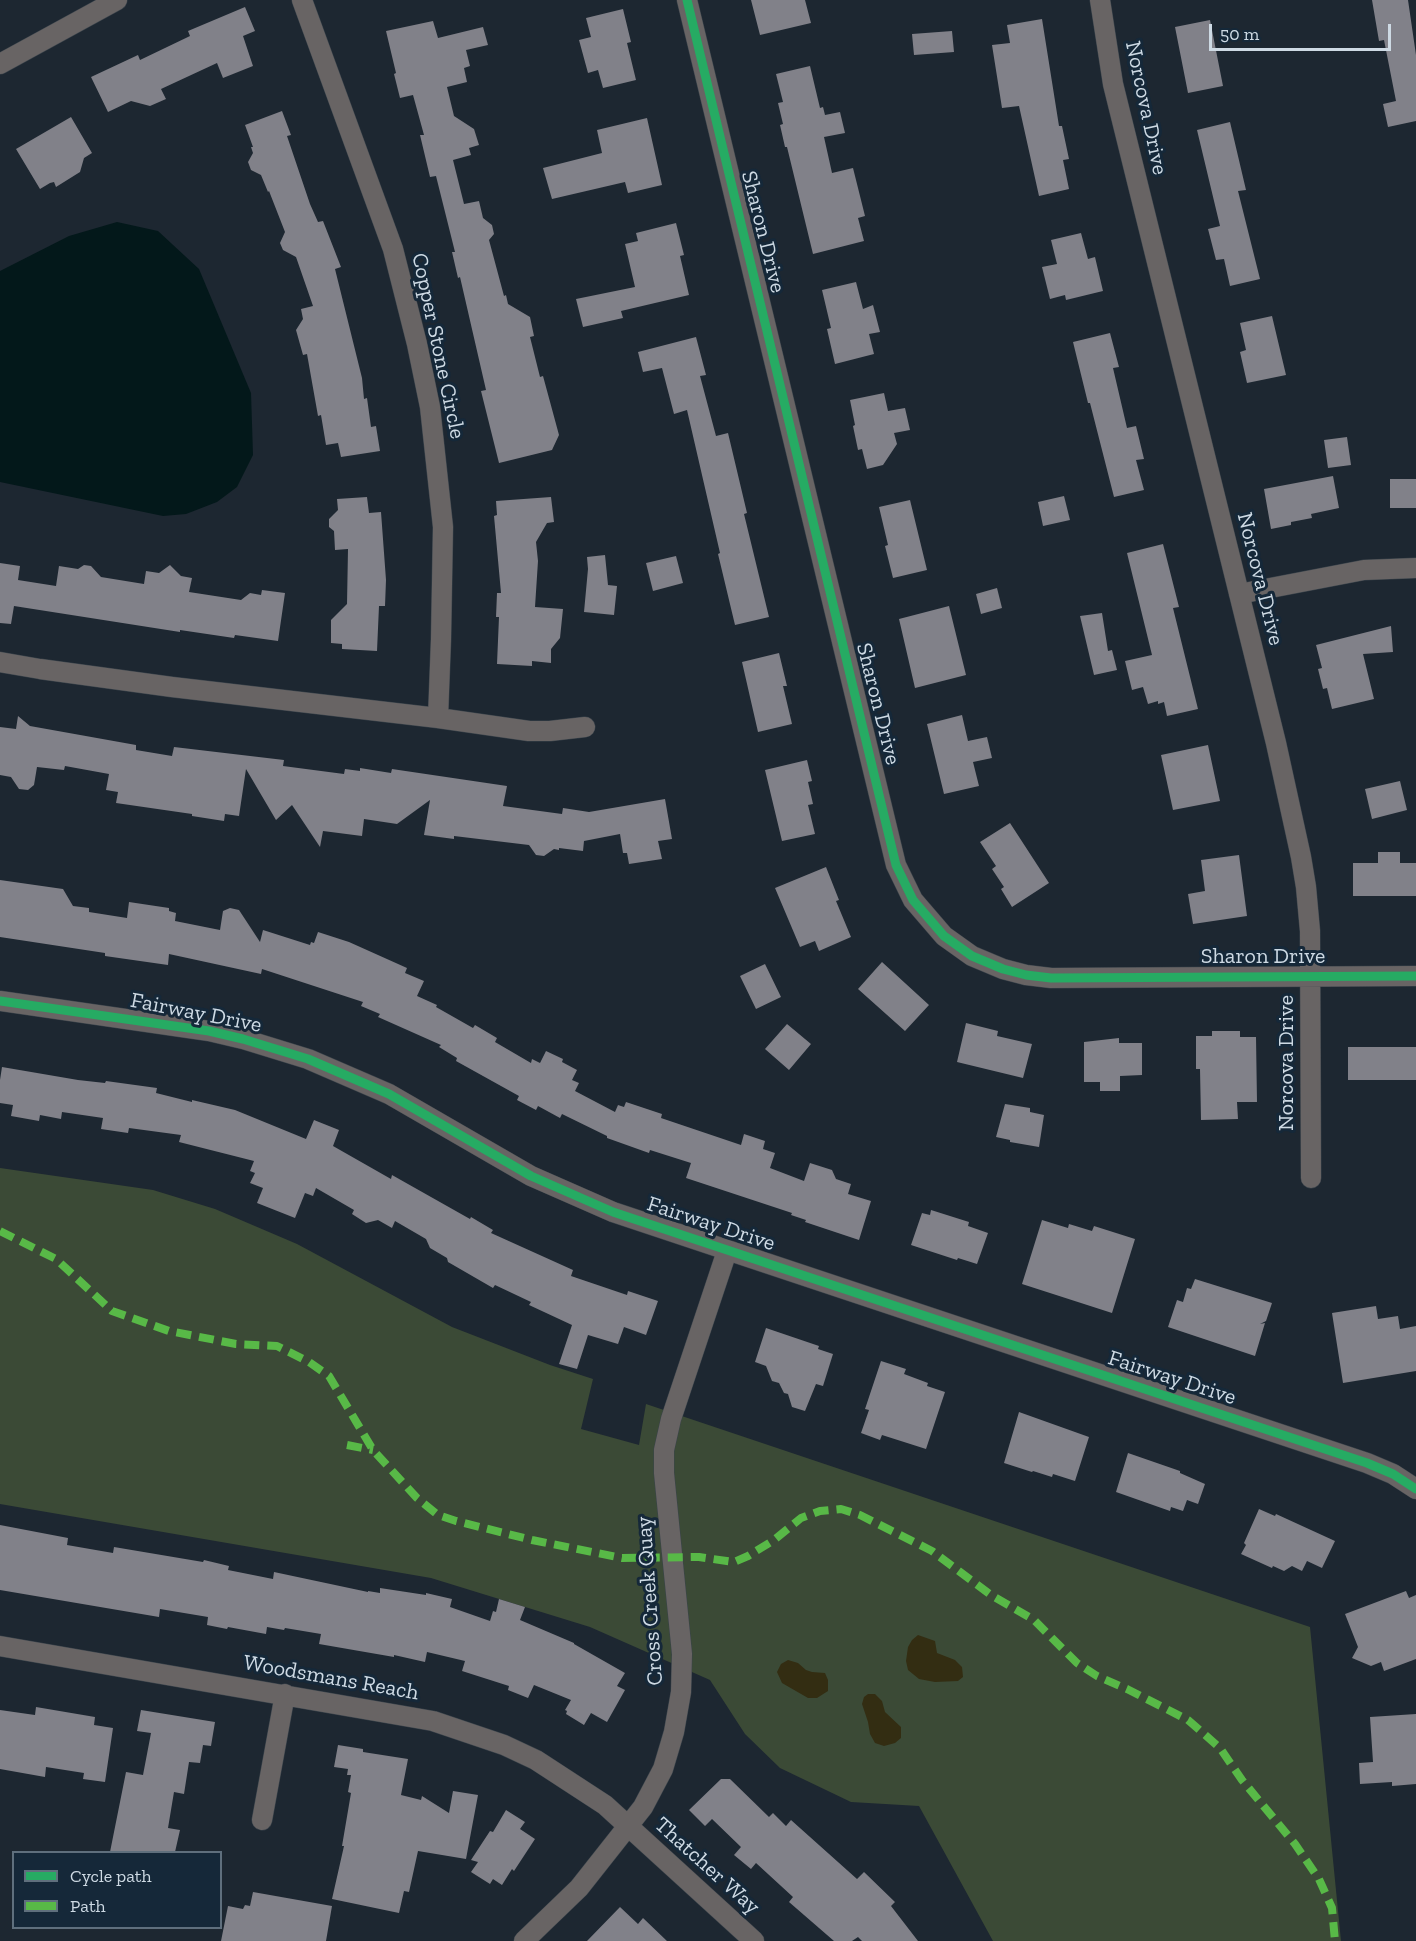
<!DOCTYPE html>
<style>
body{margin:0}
#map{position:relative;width:1416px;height:1941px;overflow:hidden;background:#1d2731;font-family:"Zilla Slab",serif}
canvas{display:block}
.legend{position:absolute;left:12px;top:1851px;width:210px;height:78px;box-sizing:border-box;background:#152839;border:2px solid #5f6f7d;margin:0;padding:8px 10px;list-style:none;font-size:18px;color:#cedae4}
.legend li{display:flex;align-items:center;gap:12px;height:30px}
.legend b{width:30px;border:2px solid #5f6f7d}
.scale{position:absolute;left:1209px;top:24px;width:182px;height:27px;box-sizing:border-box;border:3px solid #cedae4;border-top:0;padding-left:8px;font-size:18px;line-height:21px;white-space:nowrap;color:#cedae4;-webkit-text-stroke:4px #152839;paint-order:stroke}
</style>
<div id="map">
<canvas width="1416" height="1941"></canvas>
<ul class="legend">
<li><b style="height:8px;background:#26ab63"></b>Cycle path</li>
<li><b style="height:8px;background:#58b947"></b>Path</li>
</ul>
<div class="scale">50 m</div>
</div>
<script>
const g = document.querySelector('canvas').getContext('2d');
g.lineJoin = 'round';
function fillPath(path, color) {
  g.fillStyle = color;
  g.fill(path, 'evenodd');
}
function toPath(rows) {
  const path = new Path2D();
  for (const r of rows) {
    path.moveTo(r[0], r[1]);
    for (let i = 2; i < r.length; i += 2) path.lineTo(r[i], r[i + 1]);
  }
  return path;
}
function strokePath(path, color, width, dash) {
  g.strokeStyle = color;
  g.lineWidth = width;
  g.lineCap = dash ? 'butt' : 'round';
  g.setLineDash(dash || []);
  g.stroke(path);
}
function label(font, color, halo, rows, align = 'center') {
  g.font = font + ' "Zilla Slab",serif';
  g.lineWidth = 6;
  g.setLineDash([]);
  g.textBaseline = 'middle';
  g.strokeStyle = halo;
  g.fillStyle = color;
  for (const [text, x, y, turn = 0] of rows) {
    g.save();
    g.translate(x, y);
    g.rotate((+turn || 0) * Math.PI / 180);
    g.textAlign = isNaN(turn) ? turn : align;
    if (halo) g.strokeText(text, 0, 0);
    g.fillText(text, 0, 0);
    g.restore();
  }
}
fillPath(toPath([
 [0,1168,153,1190,215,1209,297,1244,452,1327,550,1365,593,1379,581,1429,639,1445,646,1404,1310,1627,1341,1941,993,1941,919,1806,851,1802,780,1768,745,1734,710,1680,590,1627,431,1578,0,1504]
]), '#3b4a36');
fillPath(toPath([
 [918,1635,935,1641,937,1653,955,1660,962,1667,963,1677,958,1681,935,1682,919,1679,908,1670,906,1661,908,1647,912,1640],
 [788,1660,798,1663,806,1670,812,1672,825,1673,828,1680,828,1691,817,1698,808,1698,782,1683,777,1672,781,1664],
 [868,1694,875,1694,882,1701,885,1712,901,1727,901,1738,895,1743,884,1746,875,1743,870,1734,868,1722,862,1704,864,1697]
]), '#332d12');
fillPath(toPath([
 [117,222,158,231,199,269,251,393,253,455,237,487,217,502,186,514,163,516,0,482,0,271,69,236]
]), '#03181a');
fillPath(toPath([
 [751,0,805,0,811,23,760,35],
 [1372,0,1408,0,1416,55,1416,121,1388,127,1383,104,1396,101,1384,40,1379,41],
 [245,7,255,31,243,36,253,66,223,78,217,63,161,89,166,99,150,106,131,101,108,112,91,77,138,55,140,60,190,36,188,31],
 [623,9,631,42,627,43,636,80,603,88,598,70,588,73,579,40,591,37,586,18],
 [1042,19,1059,126,1062,126,1069,159,1063,160,1069,189,1039,196,1019,106,1002,108,992,45,1010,43,1007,25],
 [1210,20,1223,86,1188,93,1175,27],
 [433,21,438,38,483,27,488,45,466,50,470,66,464,68,467,82,447,87,454,116,474,129,479,145,469,148,471,155,453,160,464,204,479,201,483,218,492,225,494,234,489,240,504,296,506,295,508,304,530,317,534,336,530,337,540,377,543,376,559,435,552,450,499,463,481,391,486,390,460,277,458,278,452,252,455,252,436,176,430,177,420,135,424,135,413,95,400,98,394,74,396,73,386,31],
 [952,31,954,52,914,55,912,34],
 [810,66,820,108,823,107,825,115,840,112,845,133,824,137,832,173,853,168,865,216,858,218,864,241,813,254,787,147,785,147,780,125,783,124,778,103,783,102,776,74],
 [282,111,291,135,287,136,310,204,318,222,323,221,341,267,335,269,362,378,364,399,367,398,371,427,376,426,380,451,341,457,338,443,326,445,321,415,318,416,307,354,303,355,296,330,303,319,301,309,313,306,296,257,283,250,280,243,285,232,269,191,268,192,261,175,251,170,248,162,253,153,251,147,253,147,245,125],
 [71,117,92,153,84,158,80,172,56,187,54,182,50,183,40,189,16,149],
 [647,118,662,185,628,193,625,182,552,199,543,168,602,153,597,130],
 [1230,122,1246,190,1238,191,1260,279,1230,286,1224,259,1216,260,1208,229,1220,226,1197,130],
 [676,223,684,255,680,256,689,295,621,311,623,318,583,327,576,299,635,287,625,244,638,241,636,233],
 [1081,233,1088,259,1095,257,1103,291,1066,300,1065,295,1050,299,1042,267,1057,264,1051,240],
 [856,282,863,309,873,305,880,332,869,334,874,354,835,364,827,329,831,328,822,290],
 [1272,316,1286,375,1247,383,1240,352,1246,350,1240,323],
 [1110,333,1119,367,1113,368,1127,428,1136,426,1144,459,1136,460,1144,490,1114,497,1090,403,1088,403,1073,342],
 [696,337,706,375,700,376,716,436,728,433,747,513,744,514,769,617,735,625,718,554,720,553,687,410,674,414,662,368,643,372,638,352],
 [884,393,888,411,905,408,910,430,894,433,897,444,883,465,867,469,862,449,858,450,853,426,855,425,850,400],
 [1347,437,1351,465,1328,468,1324,440],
 [1333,476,1339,508,1311,514,1312,518,1291,522,1291,525,1271,529,1264,489],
 [1390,479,1416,479,1416,508,1390,508],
 [1064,496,1070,520,1043,526,1038,502],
 [367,497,369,513,381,512,386,580,385,606,379,606,377,651,342,649,342,644,331,643,331,620,347,604,348,549,335,550,334,531,329,527,329,519,338,510,337,499],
 [551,497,554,522,547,523,536,542,538,561,535,607,563,609,560,638,551,649,551,663,532,661,532,666,497,664,499,617,496,617,497,593,501,593,494,516,497,515,496,501],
 [910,500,927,570,893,578,885,546,888,545,879,507],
 [1163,544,1179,607,1173,608,1198,709,1167,716,1164,702,1158,704,1158,701,1148,704,1143,687,1132,690,1125,661,1152,655,1127,553],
 [605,555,608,585,617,586,614,615,584,612,588,569,587,557],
 [676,556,683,583,653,591,646,563],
 [0,563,20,566,18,580,56,586,59,566,78,569,84,565,91,566,101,577,144,584,146,571,159,573,170,565,181,576,192,578,189,592,241,600,250,593,261,595,262,590,285,593,278,641,235,635,234,638,180,630,180,632,14,606,11,624,0,623],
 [997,588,1002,608,981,614,976,594],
 [949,606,966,675,915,688,899,619],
 [1102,613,1108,651,1112,650,1117,670,1094,675,1080,616],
 [1391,626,1393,652,1363,654,1374,699,1332,709,1327,688,1323,689,1318,669,1322,668,1316,645],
 [779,653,787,686,783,686,792,724,758,732,742,662],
 [962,715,968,741,987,737,992,758,973,762,979,786,944,794,927,724],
 [18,716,30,726,136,745,136,750,172,756,174,747,284,760,283,766,344,774,345,769,360,771,360,768,391,773,392,769,507,786,503,806,562,814,563,808,589,812,665,799,672,839,658,841,662,859,629,864,627,853,623,853,620,834,584,841,583,851,559,848,559,850,554,849,544,856,536,855,529,845,454,836,454,839,424,835,430,800,397,824,364,819,362,836,323,831,320,847,292,805,276,820,246,769,239,816,225,814,224,821,192,816,192,814,116,803,118,792,106,790,109,774,65,766,64,770,37,767,34,785,28,790,19,789,11,777,0,775,0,727,16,729],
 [1208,745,1220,801,1173,810,1161,755],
 [807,760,812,781,808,782,813,804,808,805,815,834,782,841,765,770],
 [1400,781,1407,810,1372,819,1365,789],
 [1010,823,1049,883,1012,907,1001,889,1004,887,992,869,996,866,980,842],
 [1378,852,1400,852,1400,863,1416,863,1416,896,1353,896,1353,863,1378,863],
 [1239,855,1247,916,1193,924,1188,894,1205,891,1201,860],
 [826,867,839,900,836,901,851,937,819,951,815,941,800,947,775,888],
 [0,880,63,889,73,906,89,908,89,912,127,918,129,902,169,908,169,911,176,913,175,921,220,930,223,911,230,908,239,910,260,942,263,930,310,945,311,942,314,943,318,932,349,942,407,968,405,973,424,981,417,996,437,1005,436,1007,473,1028,475,1025,497,1038,495,1042,531,1063,532,1059,540,1063,546,1051,563,1059,562,1062,577,1070,572,1080,579,1083,575,1091,615,1112,618,1105,624,1107,626,1102,662,1114,661,1118,741,1145,744,1134,765,1141,763,1149,775,1153,770,1168,804,1181,810,1163,832,1170,836,1179,851,1184,848,1194,871,1201,859,1240,805,1222,806,1220,791,1215,792,1213,686,1178,691,1163,650,1150,649,1153,607,1138,607,1136,562,1114,560,1118,538,1106,536,1110,517,1100,519,1096,456,1061,457,1058,439,1047,441,1045,378,1017,380,1014,361,1006,363,1002,262,969,261,974,169,954,168,965,105,956,105,953,0,937],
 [882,962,929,1005,905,1031,858,989],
 [765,964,781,997,756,1009,740,976],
 [966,1023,998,1031,997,1036,1032,1044,1023,1078,957,1062],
 [787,1024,811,1044,789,1070,765,1049],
 [1212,1031,1240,1031,1240,1037,1256,1037,1257,1102,1237,1102,1238,1119,1201,1120,1200,1069,1196,1069,1196,1036,1212,1036],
 [1119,1038,1119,1043,1142,1043,1142,1075,1120,1076,1120,1091,1100,1091,1100,1082,1084,1082,1084,1042],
 [1348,1047,1416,1047,1416,1080,1348,1080],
 [2,1067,78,1080,105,1083,106,1081,157,1088,156,1093,192,1102,192,1100,235,1110,306,1139,314,1120,339,1130,333,1146,391,1179,392,1175,470,1219,471,1217,493,1230,491,1233,573,1270,571,1276,627,1295,628,1291,658,1301,646,1335,624,1327,618,1344,588,1335,577,1369,559,1364,572,1325,529,1305,531,1302,495,1285,493,1288,448,1262,447,1258,430,1248,426,1239,395,1221,392,1228,378,1220,366,1223,352,1214,354,1210,316,1188,313,1196,305,1193,295,1218,257,1203,263,1188,250,1183,255,1173,250,1171,254,1161,179,1142,181,1135,129,1128,128,1133,101,1129,103,1118,62,1112,61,1119,40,1115,39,1121,11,1116,13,1105,0,1103,0,1080],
 [1005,1104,1030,1108,1030,1112,1044,1115,1039,1147,1010,1142,1010,1140,996,1137],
 [931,1210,969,1222,968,1226,988,1233,977,1264,958,1258,957,1260,911,1245,922,1213,930,1215],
 [1042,1220,1068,1228,1069,1224,1092,1231,1094,1226,1135,1239,1112,1313,1022,1284],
 [1195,1279,1272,1303,1266,1321,1260,1324,1265,1323,1255,1356,1168,1327,1177,1300,1183,1302,1187,1288,1191,1289],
 [1376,1306,1378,1319,1398,1316,1400,1329,1416,1326,1416,1371,1343,1383,1332,1313],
 [766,1328,819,1346,818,1349,833,1354,823,1386,816,1384,805,1411,792,1407,788,1394,784,1393,779,1383,772,1381,766,1366,755,1362],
 [881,1361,906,1369,904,1374,928,1383,927,1386,945,1392,926,1449,882,1435,880,1440,861,1433,869,1410,865,1409],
 [1019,1412,1089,1437,1075,1481,1053,1474,1052,1477,1033,1471,1032,1472,1004,1463],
 [1128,1453,1180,1471,1180,1473,1205,1484,1198,1504,1187,1500,1183,1511,1171,1507,1170,1511,1116,1492],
 [1259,1509,1275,1516,1276,1514,1335,1541,1322,1568,1307,1561,1302,1571,1292,1566,1284,1571,1273,1566,1272,1568,1241,1554,1246,1545,1244,1543],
 [0,1525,68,1538,67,1545,113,1553,114,1547,203,1562,204,1560,229,1566,228,1570,273,1579,274,1572,368,1592,368,1591,380,1593,380,1588,426,1595,426,1593,452,1599,450,1607,490,1621,493,1611,496,1612,499,1599,525,1607,520,1620,574,1643,574,1644,625,1673,617,1686,625,1690,607,1722,591,1713,584,1725,566,1714,567,1711,565,1710,571,1700,534,1685,528,1698,508,1690,509,1686,462,1671,465,1661,427,1652,425,1662,394,1655,394,1657,319,1644,321,1634,285,1628,284,1630,267,1627,266,1634,228,1627,227,1629,207,1625,208,1617,160,1609,159,1617,0,1590],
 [1406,1591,1409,1598,1416,1595,1416,1659,1384,1671,1381,1662,1371,1666,1352,1658,1358,1647,1345,1614],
 [36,1707,95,1717,94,1725,113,1728,105,1782,83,1779,84,1773,46,1767,45,1777,0,1769,0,1710,35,1715],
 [141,1710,215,1722,211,1746,203,1745,200,1763,189,1762,184,1794,174,1792,168,1828,180,1830,175,1852,110,1852,126,1772,143,1775,151,1733,137,1731],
 [1416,1714,1416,1784,1392,1786,1392,1782,1360,1784,1359,1763,1373,1762,1370,1717],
 [338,1745,363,1749,363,1752,408,1759,401,1795,421,1800,422,1796,449,1813,453,1791,478,1795,466,1859,418,1851,409,1892,404,1891,399,1913,332,1899,344,1846,342,1846,351,1793,348,1792,351,1775,347,1775,348,1769,334,1767],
 [721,1779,730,1779,769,1817,773,1813,786,1826,791,1820,857,1879,864,1872,895,1902,891,1906,918,1941,862,1941,858,1937,852,1941,834,1941,789,1902,793,1897,756,1863,751,1869,734,1855,741,1847,712,1819,705,1826,689,1810],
 [506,1810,525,1822,520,1829,535,1839,514,1871,512,1869,502,1885,493,1879,490,1884,471,1872,478,1862,471,1860,490,1831,493,1832],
 [253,1892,332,1906,326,1941,221,1941,228,1906,243,1909,245,1905,250,1906],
 [620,1907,638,1924,643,1918,667,1941,587,1941]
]), '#818189');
const street = toPath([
 [302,0,393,249,417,344,430,407,443,527,441,639,438,718],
 [687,0,896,865,913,900,944,936,972,956,1003,969,1026,975,1051,978,1416,976],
 [1100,0,1113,84,1276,743,1301,857,1306,887,1310,931,1311,1178],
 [0,64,117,0],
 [1239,594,1364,570,1416,568],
 [0,662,40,669,172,687,438,718,529,731,550,731,585,727],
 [0,1001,209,1031,243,1039,308,1059,389,1094,531,1176,613,1212,1367,1463,1393,1474,1416,1489],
 [0,1646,433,1721,504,1745,536,1760,605,1805,754,1941],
 [262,1820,285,1694],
 [524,1941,579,1888,643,1807,663,1769,674,1732,681,1692,682,1654,664,1473,664,1450,671,1419,727,1251]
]);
strokePath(street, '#3b444c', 21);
strokePath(street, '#686464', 20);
strokePath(toPath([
 [0,1231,56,1259,112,1311,169,1331,236,1344,277,1346,309,1362,329,1376,373,1450,417,1498,438,1515,456,1521,532,1540,622,1558,699,1557,734,1562,748,1556,774,1540,801,1518,820,1511,841,1509,860,1515,932,1551,991,1595,1034,1620,1077,1663,1097,1676,1127,1689,1188,1720,1220,1748,1242,1780,1295,1844,1319,1879,1332,1908,1335,1941],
 [347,1445,373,1450]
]), '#58b947', 8, [15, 8]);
strokePath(toPath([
 [687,0,896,865,913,900,944,936,972,956,1003,969,1026,975,1051,978,1416,976],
 [0,1001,209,1031,243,1039,308,1059,389,1094,531,1176,613,1212,1367,1463,1393,1474,1416,1489]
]), '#26ab63', 9);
label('22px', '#cedae4', '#152839', [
 ["Norcova Drive",1146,108,78],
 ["Sharon Drive",763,232,76],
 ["Copper Stone Circle",438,346,78],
 ["Norcova Drive",1260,579,76],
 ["Sharon Drive",878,704,76],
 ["Sharon Drive",1263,957],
 ["Fairway Drive",196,1013,11],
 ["Norcova Drive",1287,1063,-90],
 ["Fairway Drive",711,1224,18],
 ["Fairway Drive",1172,1378,18],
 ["Cross Creek Quay",650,1601,-94],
 ["Woodsmans Reach",331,1678,10],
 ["Thatcher Way",707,1866,42]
]);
</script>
